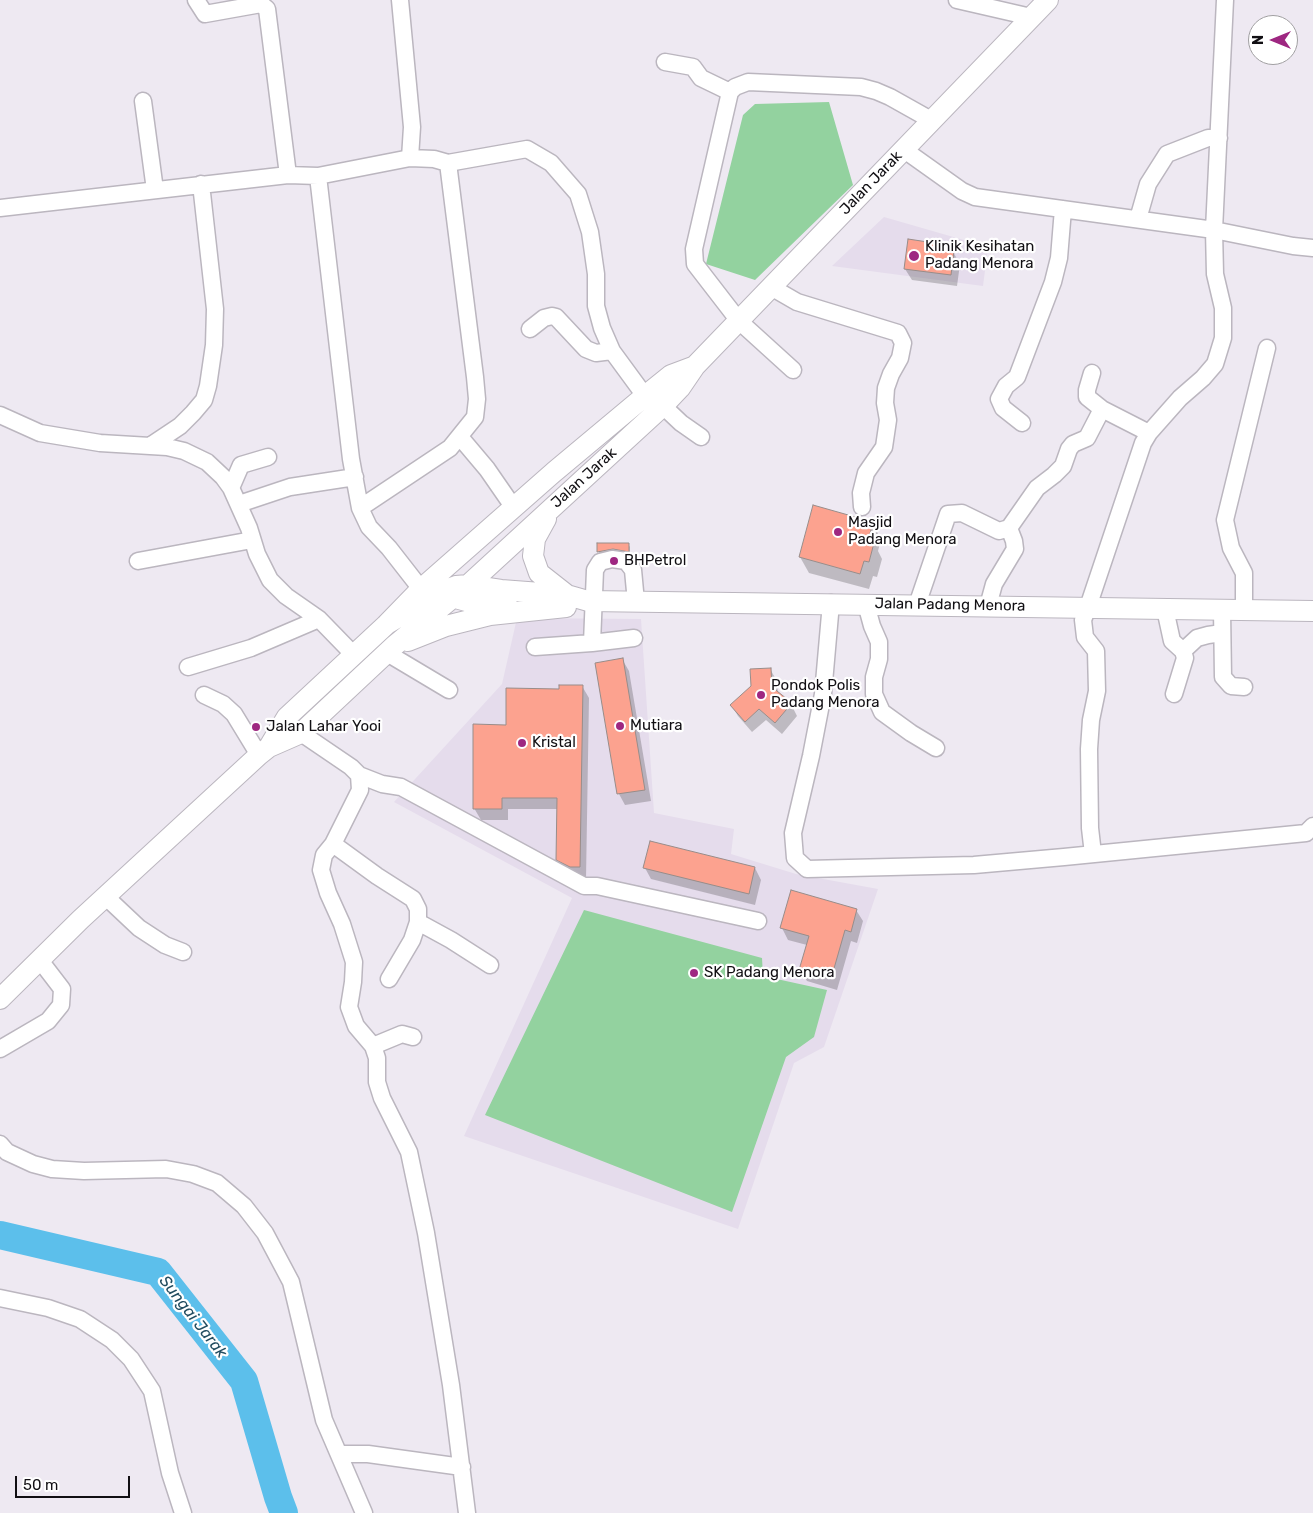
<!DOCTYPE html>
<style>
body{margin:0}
#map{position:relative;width:1313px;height:1513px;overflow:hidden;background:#eee9f2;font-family:Rubik,sans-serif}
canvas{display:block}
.north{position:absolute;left:1248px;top:15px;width:50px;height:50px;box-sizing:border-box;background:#fff;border:1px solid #a09fa1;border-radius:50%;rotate:270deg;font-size:14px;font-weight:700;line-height:20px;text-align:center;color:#110f13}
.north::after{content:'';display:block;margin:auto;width:18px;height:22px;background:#9e2781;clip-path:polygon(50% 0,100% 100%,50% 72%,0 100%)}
.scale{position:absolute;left:15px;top:1476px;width:115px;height:22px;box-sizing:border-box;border:2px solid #110f13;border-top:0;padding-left:6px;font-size:15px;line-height:18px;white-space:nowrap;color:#110f13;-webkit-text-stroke:4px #fff;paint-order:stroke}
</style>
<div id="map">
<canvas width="1313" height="1513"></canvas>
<div class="north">N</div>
<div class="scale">50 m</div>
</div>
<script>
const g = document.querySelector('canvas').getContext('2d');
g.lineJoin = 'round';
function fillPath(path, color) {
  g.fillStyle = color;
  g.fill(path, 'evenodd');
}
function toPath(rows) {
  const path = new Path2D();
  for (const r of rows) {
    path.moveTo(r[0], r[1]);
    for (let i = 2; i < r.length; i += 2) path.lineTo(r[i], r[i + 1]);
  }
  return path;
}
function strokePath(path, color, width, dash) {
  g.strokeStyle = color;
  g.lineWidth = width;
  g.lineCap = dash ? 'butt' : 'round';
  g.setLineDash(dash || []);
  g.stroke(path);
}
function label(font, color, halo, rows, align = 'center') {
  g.font = font + ' Rubik,sans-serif';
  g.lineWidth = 4.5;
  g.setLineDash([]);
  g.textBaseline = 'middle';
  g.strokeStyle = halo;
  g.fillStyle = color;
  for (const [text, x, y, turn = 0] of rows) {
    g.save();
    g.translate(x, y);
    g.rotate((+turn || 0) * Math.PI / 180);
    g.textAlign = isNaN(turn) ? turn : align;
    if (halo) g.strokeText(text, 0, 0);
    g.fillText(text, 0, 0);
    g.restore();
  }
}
fillPath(toPath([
 [884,217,988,247,983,286,832,266],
 [517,618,641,619,654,813,734,829,731,854,796,874,878,889,824,1047,794,1063,738,1229,464,1136,572,898,394,802,502,684]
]), '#e5dcec');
fillPath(toPath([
 [829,102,853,185,755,280,706,264,743,115,755,104],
 [584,910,762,958,763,976,827,990,814,1037,786,1057,732,1212,485,1115]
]), '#93d29f');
fillPath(toPath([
 [940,245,944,251,953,252,960,264,957,286,912,280,905,269],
 [872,523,881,539,878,551,882,559,877,577,873,576,869,589,809,573,800,557],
 [599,544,628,544,630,547,630,555,615,552,600,555,599,552],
 [622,659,629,671,651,801,625,805,619,794],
 [770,669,777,681,778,693,791,704,797,716,782,734,766,720,752,732,738,716,731,705],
 [582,686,589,698,586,879,564,871,558,859,558,809,508,809,508,820,481,820,474,808,507,726,560,690],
 [645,868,755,868,761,880,755,905,651,879],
 [856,910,863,921,857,943,851,941,837,990,807,981,800,970,807,945,788,940,782,928]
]), '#0003');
strokePath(toPath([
 [0,1235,158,1272,244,1381,278,1497,284,1513]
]), '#5cbfeb', 28);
const building = toPath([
 [908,239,941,244,940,249,954,251,951,275,904,269,908,239],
 [813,505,873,522,868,541,874,543,869,562,864,561,860,574,799,557,813,505],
 [597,543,629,543,629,552,613,549,597,552,597,543],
 [623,658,645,790,617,794,595,663,623,658],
 [771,668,772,687,792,703,775,723,759,709,745,722,730,705,751,686,750,669,771,668],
 [559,685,583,685,580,867,570,867,556,860,557,798,502,798,502,809,473,809,473,724,506,725,506,688,559,689,559,685],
 [650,841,755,867,749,894,643,868,650,841],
 [791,890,857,909,851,932,845,930,831,979,799,970,809,936,780,928,791,890]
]);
fillPath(building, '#fca28f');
strokePath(building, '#988d8a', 1);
const minor = toPath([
 [196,0,205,14,261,4,267,9,288,175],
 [400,0,412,127,410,158],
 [957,0,1031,17],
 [665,62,693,67,701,78,730,92],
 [143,101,155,190],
 [903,149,962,191,975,197,1214,230,1293,246,1313,248],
 [448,163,527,149,551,163,578,194,590,232,596,274,596,306,602,328,612,351],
 [318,176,351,459,360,508,369,527,389,548,421,589],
 [0,208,288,175,318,176,410,158,434,159,448,163,475,377,477,399,475,417,450,448,360,508],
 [1138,219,1148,184,1167,154,1208,138,1219,138],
 [771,287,797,302,898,333,903,343,900,358,891,374,886,388,885,403,888,420,884,447,866,473,861,493,862,507],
 [530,329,544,318,552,316,556,317,586,349,596,353,612,351,645,396],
 [793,370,739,321,695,264,694,249,730,92,735,87,748,82,861,87,876,91,890,97,931,120],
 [1092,373,1087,390,1087,397,1102,409,1149,433],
 [663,406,681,423,701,437],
 [0,415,40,433,100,443,167,447,184,451,207,462,223,477,231,488,249,528,257,554,270,580,286,596,319,619,354,655],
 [1022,423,1003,408,999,399,1006,386,1017,377,1053,282,1059,258,1063,209],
 [460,437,487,469,514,508],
 [150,446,180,426,193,413,204,400,208,386,214,345,215,309,201,184],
 [231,488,241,465,268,457],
 [239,504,290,487,355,477],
 [138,561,252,540],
 [831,603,823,694,811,756,793,833,795,858,807,869,974,865,1064,857,1306,833,1313,826],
 [866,604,872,626,879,642,879,659,874,677,874,694,882,712,911,733,936,748],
 [917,605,948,514,962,513,999,531,1009,528,1037,488,1054,475,1063,466,1069,449,1073,444,1087,438,1102,409],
 [988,606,994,584,1015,549,1014,541,1009,528],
 [1165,609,1172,641,1183,651,1185,658,1174,694],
 [1244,609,1244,573,1231,548,1225,520,1267,348],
 [1222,610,1223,677,1231,686,1244,687],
 [592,643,634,638],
 [535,647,592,643,595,570,600,562,612,559,626,561,633,570,636,602],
 [1183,651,1197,638,1208,635,1222,633],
 [387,653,449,690],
 [188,667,251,648,319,619],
 [204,695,223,704,234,714,259,755],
 [301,733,351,767,359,775,382,784,401,787,584,886,597,886,758,921],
 [359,775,360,790,333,844,324,855,321,870,328,893,342,924,354,962,353,982,349,1007,356,1026,373,1046,377,1058,377,1082,382,1098,409,1152,426,1233,451,1385,467,1513],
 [333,844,377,876,413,899,418,909,418,922,451,940,490,965],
 [1093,854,1090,828,1089,749,1091,720,1097,691,1096,651,1085,637,1083,620,1088,607,1143,443,1149,433,1180,398,1203,378,1215,364,1223,338,1223,308,1215,274,1214,230,1225,0],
 [105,896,139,928,165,945,183,952],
 [389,979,412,940,418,922],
 [373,1046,402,1034,413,1037],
 [0,1049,48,1021,61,1005,62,989,39,959],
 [0,1144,7,1152,33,1164,52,1169,84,1171,166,1169,193,1174,217,1183,244,1206,265,1233,291,1282,324,1420,364,1513],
 [0,1298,48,1308,80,1319,112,1340,131,1359,152,1391,170,1473,183,1513],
 [340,1454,368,1454,462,1467]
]);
const major = toPath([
 [546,519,535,539,533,556,539,573,567,595],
 [452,597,470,602,507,604],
 [387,624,440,592,456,586,468,585,501,590,567,595,588,601,1313,611],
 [408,641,446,626,490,615,566,607],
 [269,747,287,717,387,624,421,589,554,472,645,396,671,375,695,366],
 [0,999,81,919,259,755,269,747,301,733,394,646,468,585,663,406,680,388,695,366,1048,0]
]);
strokePath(minor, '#bbb6bf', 19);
strokePath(major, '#bbb6bf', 22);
strokePath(minor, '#fff', 16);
strokePath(major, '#fff', 20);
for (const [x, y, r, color] of [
 [914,256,6,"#9e2781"],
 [838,532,5,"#9e2781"],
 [614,561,5,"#9e2781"],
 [761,695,5,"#9e2781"],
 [620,726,5,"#9e2781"],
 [256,727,5,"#9e2781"],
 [522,743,5,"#9e2781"],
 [694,973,5,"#9e2781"]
]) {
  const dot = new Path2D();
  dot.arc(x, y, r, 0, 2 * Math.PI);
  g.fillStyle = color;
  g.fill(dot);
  strokePath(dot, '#fff', 2);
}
label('15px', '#110f13', '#fff', [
 ["Jalan Jarak",871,183,-46],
 ["Jalan Jarak",584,478,-42],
 ["Jalan Padang Menora",950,605,1]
]);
label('15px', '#110f13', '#fff', [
 ["Klinik Kesihatan",925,247],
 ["Padang Menora",925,264],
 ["Masjid",848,523],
 ["Padang Menora",848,540],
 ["BHPetrol",624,561],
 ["Pondok Polis",771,686],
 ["Padang Menora",771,703],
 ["Mutiara",630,726],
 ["Jalan Lahar Yooi",266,727],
 ["Kristal",532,743],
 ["SK Padang Menora",704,973]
], 'left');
label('italic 16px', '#234d60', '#fff', [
 ["Sungai Jarak",193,1317,52]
]);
</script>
